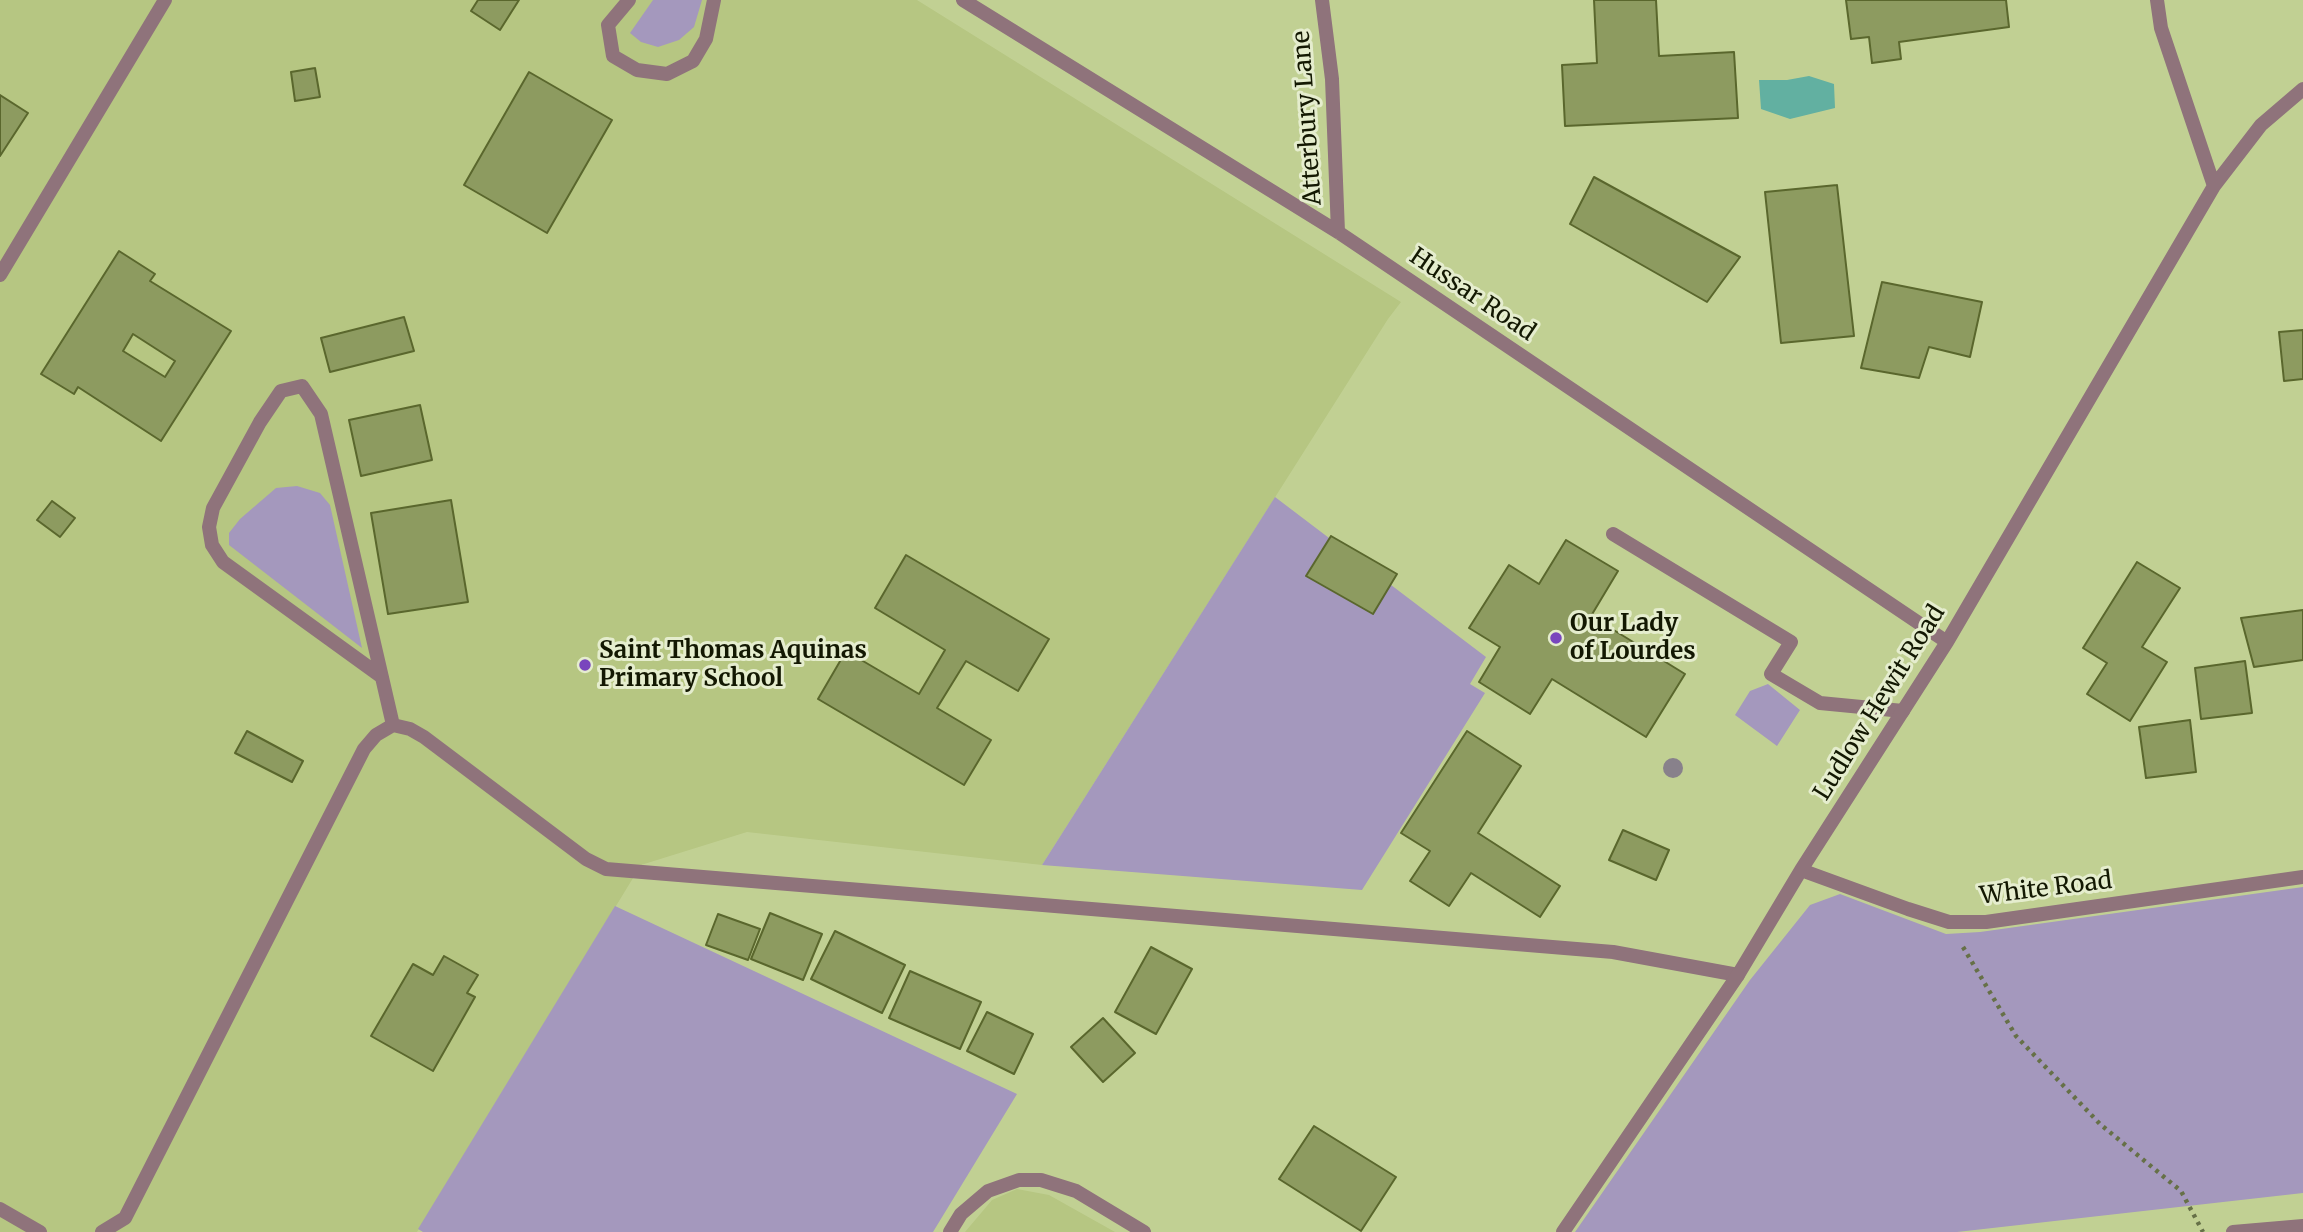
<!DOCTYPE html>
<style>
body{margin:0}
canvas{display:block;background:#c1d093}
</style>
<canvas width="2303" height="1232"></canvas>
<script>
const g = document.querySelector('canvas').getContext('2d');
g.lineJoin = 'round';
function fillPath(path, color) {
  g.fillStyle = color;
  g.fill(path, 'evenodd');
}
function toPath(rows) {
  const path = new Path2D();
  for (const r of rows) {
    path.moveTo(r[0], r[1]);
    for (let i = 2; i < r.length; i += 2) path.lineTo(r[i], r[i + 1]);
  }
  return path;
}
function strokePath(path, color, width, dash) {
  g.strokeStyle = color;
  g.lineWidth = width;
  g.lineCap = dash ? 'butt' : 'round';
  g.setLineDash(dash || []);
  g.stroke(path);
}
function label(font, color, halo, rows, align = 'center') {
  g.font = font + ' Merriweather,serif';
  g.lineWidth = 6;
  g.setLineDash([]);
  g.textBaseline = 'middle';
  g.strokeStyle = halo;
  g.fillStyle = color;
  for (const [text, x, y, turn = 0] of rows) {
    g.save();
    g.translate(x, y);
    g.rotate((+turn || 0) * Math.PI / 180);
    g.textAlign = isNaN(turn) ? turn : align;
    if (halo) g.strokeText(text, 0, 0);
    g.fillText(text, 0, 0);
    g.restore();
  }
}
fillPath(toPath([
 [0,0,917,0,1401,302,1388,319,1042,865,747,832,641,865,417,1232,0,1232],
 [1017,1189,1049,1195,1115,1232,965,1232,992,1200]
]), '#b6c682');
fillPath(toPath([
 [653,0,702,0,694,27,679,40,658,47,641,42,630,33],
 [297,486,320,493,330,505,362,648,229,545,229,533,240,519,276,488],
 [1275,497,1486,657,1470,684,1485,693,1362,890,1042,865],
 [1768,684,1800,710,1777,746,1735,715,1750,691],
 [2303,887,2303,1193,1957,1232,1575,1232,1750,980,1810,905,1840,894,1946,934,1980,932],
 [615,906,1017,1094,933,1232,423,1232,418,1229]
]), '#a498bd');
fillPath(toPath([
 [1809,76,1834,84,1835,108,1790,119,1761,109,1759,80,1787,80]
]), '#62b0a1');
const building = toPath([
 [478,0,519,0,500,30,471,11,478,0],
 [1594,0,1656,0,1659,56,1734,52,1738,118,1565,126,1562,65,1597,63,1594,0],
 [1846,0,2006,0,2009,27,1899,42,1901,59,1872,63,1869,37,1851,39,1846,0],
 [315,68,320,97,295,101,291,72,315,68],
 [529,72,612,120,547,233,464,185,529,72],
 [0,95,28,113,0,156,0,95],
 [1594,177,1740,257,1707,302,1570,224,1594,177],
 [1837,185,1854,336,1781,343,1765,192,1837,185],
 [119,251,155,274,150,281,231,331,161,441,78,387,74,394,41,374,119,251],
 [133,334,175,361,165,377,123,351,133,334],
 [1882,282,1982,302,1970,357,1929,347,1919,378,1861,368,1882,282],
 [404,317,414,351,330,372,321,338,404,317],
 [2303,330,2303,379,2284,381,2279,332,2303,330],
 [420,405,432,460,361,476,349,420,420,405],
 [451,500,468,602,388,614,371,513,451,500],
 [52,501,75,518,60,537,37,520,52,501],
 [1331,536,1397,574,1373,614,1306,576,1331,536],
 [1566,540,1618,571,1591,616,1685,674,1646,737,1552,679,1530,714,1479,682,1500,647,1469,628,1509,565,1539,584,1566,540],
 [906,555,1049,639,1018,691,966,661,937,708,991,740,964,785,818,699,846,651,919,694,945,650,875,608,906,555],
 [2137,562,2180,588,2142,647,2167,662,2130,721,2087,694,2107,663,2083,648,2137,562],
 [2303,610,2303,660,2254,667,2241,618,2303,610],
 [2245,661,2252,713,2201,719,2195,668,2245,661],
 [2190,720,2196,772,2146,778,2139,727,2190,720],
 [247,731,303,761,292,782,235,753,247,731],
 [1467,731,1521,766,1478,833,1560,886,1540,917,1471,873,1449,906,1410,881,1430,851,1401,833,1467,731],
 [1623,830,1669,850,1656,880,1609,860,1623,830],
 [770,913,822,934,803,980,751,959,770,913],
 [718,914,760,929,748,960,706,945,718,914],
 [835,931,905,965,882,1013,811,979,835,931],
 [1151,947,1192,969,1156,1034,1115,1012,1151,947],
 [444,956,478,975,467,993,475,997,433,1071,371,1036,413,964,433,975,444,956],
 [910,971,981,1002,960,1049,889,1018,910,971],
 [987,1012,1033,1034,1014,1074,967,1051,987,1012],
 [1103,1018,1135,1053,1103,1082,1071,1047,1103,1018],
 [1314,1126,1396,1177,1361,1231,1279,1179,1314,1126]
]);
fillPath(building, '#8d9b60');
strokePath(building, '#5a672d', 2);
strokePath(toPath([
 [1963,947,2016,1036,2100,1124,2181,1191,2203,1232]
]), '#667047', 4.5, [3.5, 5]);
strokePath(toPath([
 [629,0,608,25,613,56,637,70,667,74,693,61,706,39,714,0],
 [0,275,165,0],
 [1613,534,1791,642,1771,674,1820,703,1903,711],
 [382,677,223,562,212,545,209,527,213,508,260,422,281,391,302,386,321,414,393,725],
 [0,1209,40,1232],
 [102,1232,125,1218,364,749,376,735,393,725,410,729,424,737,586,859,606,869,1613,952,1738,975]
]), '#8f737b', 14);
strokePath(toPath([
 [963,0,1338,232,1947,642],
 [1322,0,1332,79,1338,232],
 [2157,0,2161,28,2214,186],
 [1801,870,1908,909,1949,922,1986,922,2303,877],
 [950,1232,961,1214,988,1191,1019,1180,1041,1180,1076,1191,1144,1232],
 [1563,1232,1738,975,1801,870,1947,642,2214,186,2261,125,2303,89],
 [2233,1232,2303,1226]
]), '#8f737b', 14);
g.fillStyle = '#88818b';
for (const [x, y] of [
 [1673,768]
]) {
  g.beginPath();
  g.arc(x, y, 10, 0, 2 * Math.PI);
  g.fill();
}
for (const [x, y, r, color] of [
 [1556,638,7,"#7946bd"],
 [585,665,7,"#7946bd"]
]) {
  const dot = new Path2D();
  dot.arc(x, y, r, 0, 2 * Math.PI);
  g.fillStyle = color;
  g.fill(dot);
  strokePath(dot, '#e5edce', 2.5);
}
label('24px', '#131802', '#e5edce', [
 ["Atterbury Lane",1308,118,-94],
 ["Hussar Road",1472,295,34],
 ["Ludlow Hewit Road",1880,703,-58],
 ["White Road",2046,889,-7]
]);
label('bold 24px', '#131802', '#e5edce', [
 ["Our Lady",1570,624],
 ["of Lourdes",1570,652],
 ["Saint Thomas Aquinas",599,651],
 ["Primary School",599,679]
], 'left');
</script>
